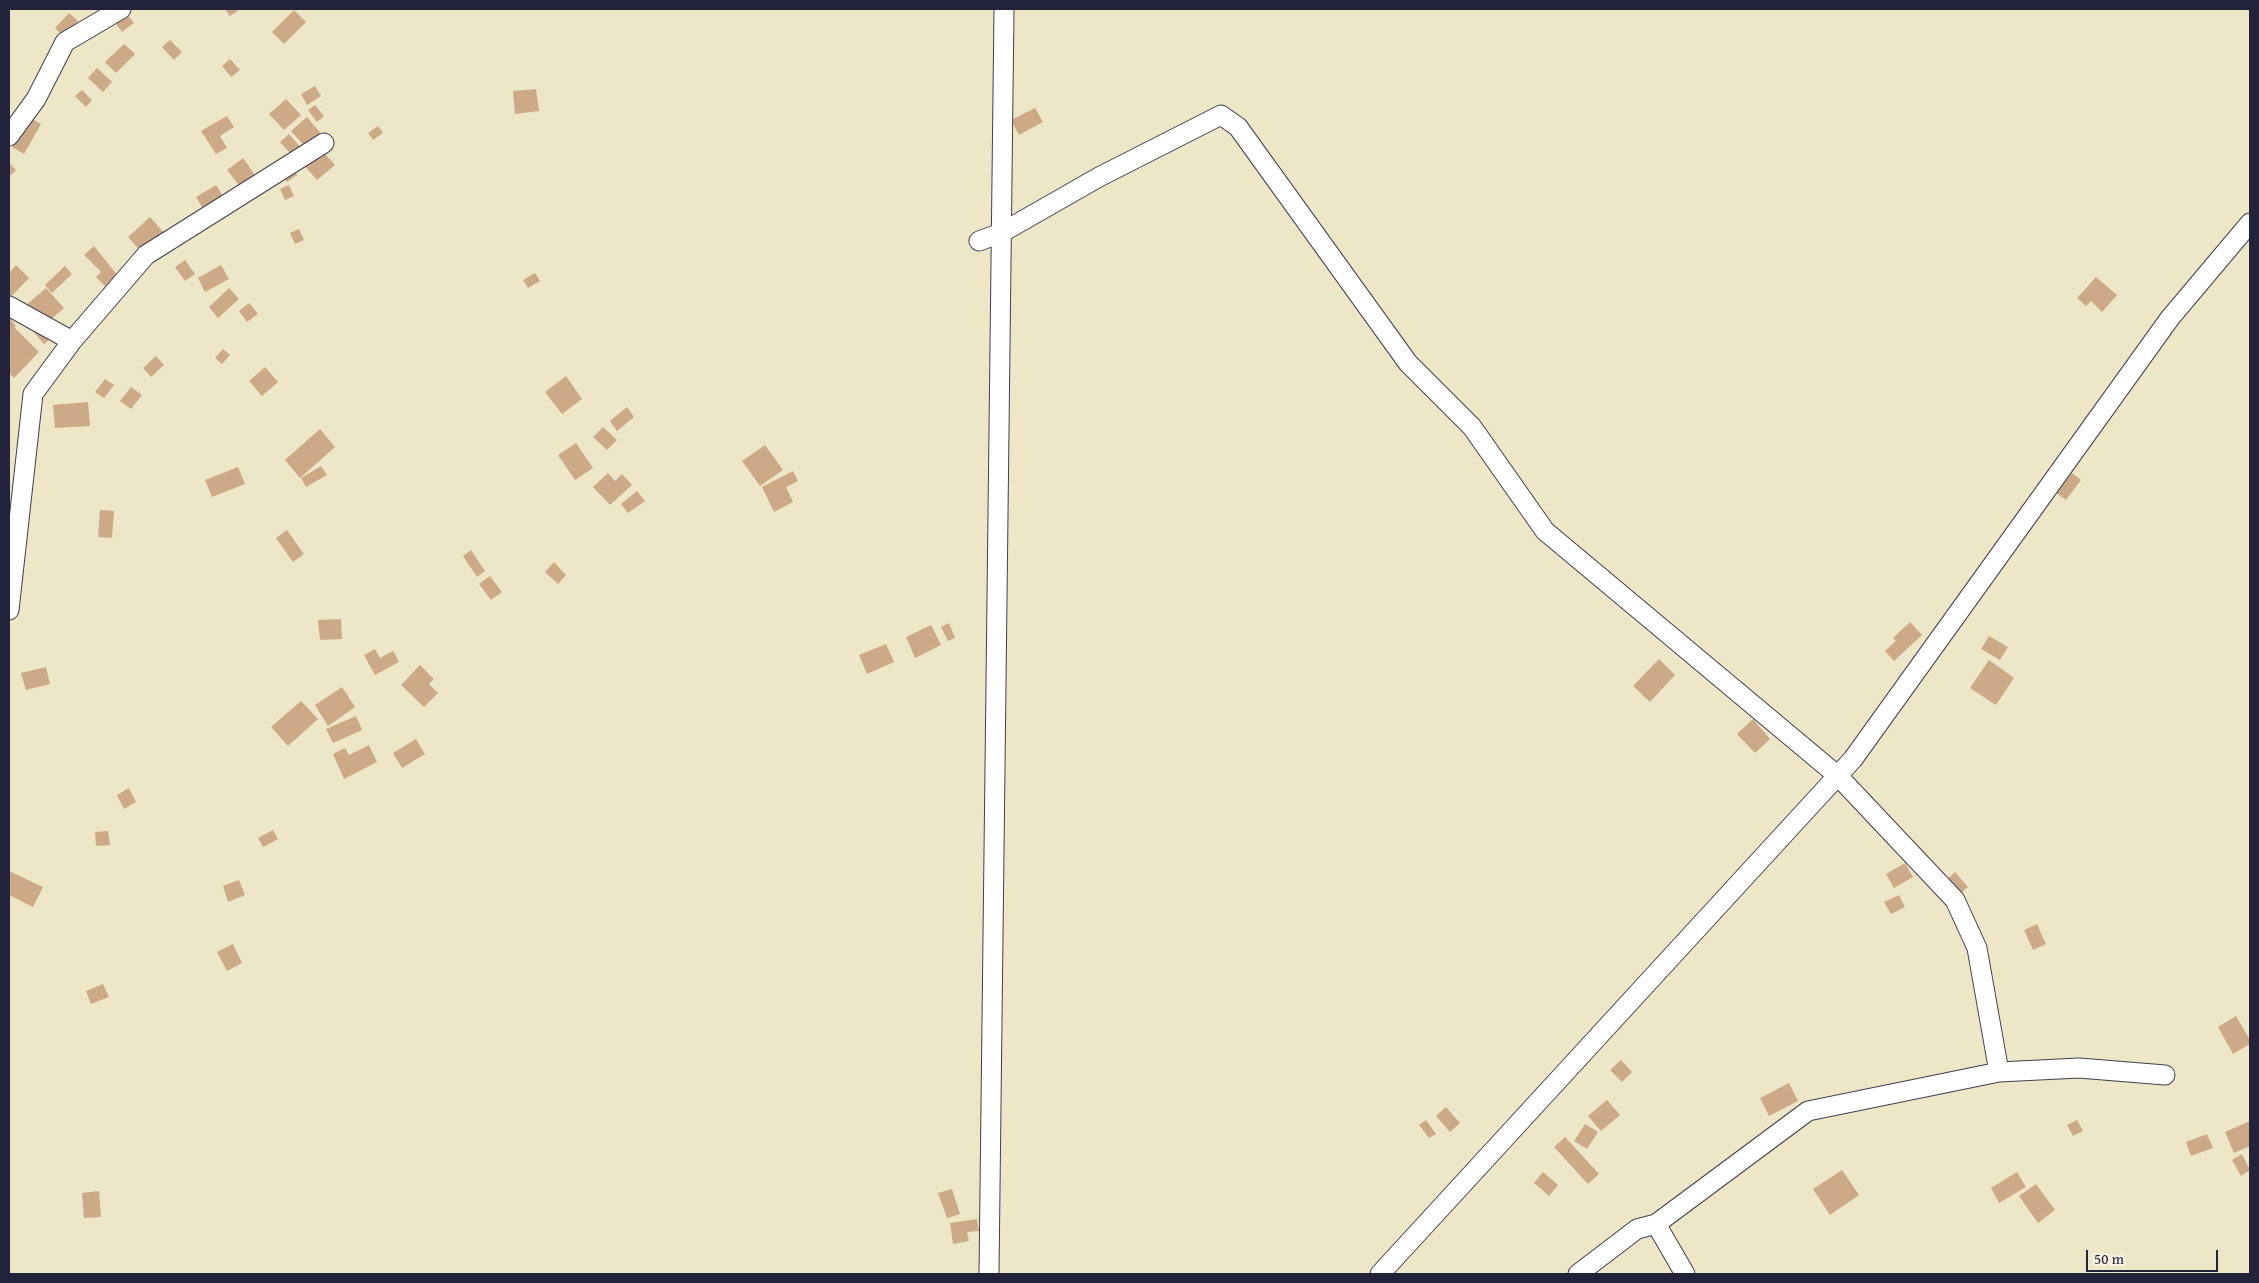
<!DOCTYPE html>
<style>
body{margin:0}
#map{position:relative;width:2259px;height:1283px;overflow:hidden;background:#ede6c7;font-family:"Gentium Book Plus",serif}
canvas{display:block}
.frame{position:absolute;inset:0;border:10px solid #22223b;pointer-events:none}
.scale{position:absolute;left:2086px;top:1250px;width:132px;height:22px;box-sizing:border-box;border:2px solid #22223b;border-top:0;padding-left:6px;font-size:15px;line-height:18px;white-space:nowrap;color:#22223b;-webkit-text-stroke:4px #fcf5e5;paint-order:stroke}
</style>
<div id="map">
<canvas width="2259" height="1283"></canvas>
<div class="frame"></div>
<div class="scale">50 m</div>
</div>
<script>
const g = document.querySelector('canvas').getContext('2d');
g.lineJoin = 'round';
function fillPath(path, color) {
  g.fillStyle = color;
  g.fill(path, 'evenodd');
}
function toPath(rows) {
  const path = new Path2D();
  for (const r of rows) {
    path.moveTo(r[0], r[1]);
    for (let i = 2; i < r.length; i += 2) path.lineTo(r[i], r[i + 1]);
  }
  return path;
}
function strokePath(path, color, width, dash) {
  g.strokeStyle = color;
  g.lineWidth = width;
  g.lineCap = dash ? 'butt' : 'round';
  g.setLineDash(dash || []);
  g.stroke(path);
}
fillPath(toPath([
 [123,9,134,23,122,32,109,14],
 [225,9,236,9,238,11,230,16],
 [294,10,306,22,284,44,272,32],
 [69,13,78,21,63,36,55,28],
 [170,40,182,52,174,60,162,47],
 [124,44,135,54,116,73,105,62],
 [230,59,240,70,231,77,222,66],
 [97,68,112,82,103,92,88,78],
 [315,86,321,96,307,105,301,94],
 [536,89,539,111,515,114,513,91],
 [82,90,92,100,86,107,75,96],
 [286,99,301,115,284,130,269,114],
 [315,105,324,116,317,122,308,110],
 [1035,108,1043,122,1019,135,1011,120],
 [227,116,234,127,220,136,227,148,216,154,201,131],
 [29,117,41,124,24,154,12,147],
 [307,117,323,136,308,150,291,131],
 [378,126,383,133,373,140,368,133],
 [289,134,304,151,295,159,280,142],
 [319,147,335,165,317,180,302,163],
 [243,158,258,179,243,190,227,170],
 [9,163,16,170,9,177],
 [292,167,297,175,287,182,282,175],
 [216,185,224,198,204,210,196,197],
 [289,185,294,196,285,200,280,189],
 [150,217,164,233,142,253,128,237],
 [299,229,304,240,295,244,290,233],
 [94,246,118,276,107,288,96,277,101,272,84,255],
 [185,260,195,274,185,281,175,267],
 [16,265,29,278,9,299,9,273],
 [221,265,229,279,205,292,198,278],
 [65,266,72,274,52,293,45,285],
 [535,273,540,281,528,288,523,280],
 [2096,277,2117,295,2102,312,2091,301,2086,306,2077,298],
 [46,288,64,308,48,322,57,333,44,344,17,313],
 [229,288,239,299,218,318,209,307],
 [249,303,258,314,247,322,239,311],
 [9,317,16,326,14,327,39,352,14,378,9,373],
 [223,349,230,355,222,364,215,358],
 [156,356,164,365,151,377,143,368],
 [265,367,278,382,262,396,249,381],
 [566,376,582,399,562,414,545,392],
 [105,379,114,385,104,398,95,392],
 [131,387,142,395,131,409,120,401],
 [88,402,90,426,55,428,53,405],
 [627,407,634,417,617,431,610,421],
 [603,427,617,440,607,450,593,437],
 [320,429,335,447,300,478,285,460],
 [576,443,593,468,575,480,558,455],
 [765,445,783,470,760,486,742,461],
 [321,466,327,475,306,487,301,478],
 [238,467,245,484,212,497,205,480],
 [793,471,798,481,786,487,793,502,774,512,762,487],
 [608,473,615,481,622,474,632,485,610,505,593,487],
 [2072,473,2081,480,2066,500,2056,493],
 [637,491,645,501,628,513,621,504],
 [100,510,114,511,112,538,98,537],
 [287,530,304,554,293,562,276,538],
 [471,550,485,571,477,577,463,556],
 [554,562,566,575,558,584,545,572],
 [490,576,502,592,491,600,479,584],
 [341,619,342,639,320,640,318,620],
 [1910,622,1922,635,1894,661,1885,651,1896,641,1893,638],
 [949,623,955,638,948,641,941,627],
 [931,625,941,645,915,658,906,637],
 [1989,636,2008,647,2000,660,1981,649],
 [886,644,894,662,867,674,859,655],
 [375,649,380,658,393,651,399,662,375,675,364,655],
 [1659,659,1675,675,1650,702,1633,686],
 [1989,660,2014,678,1996,705,1970,688],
 [420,665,434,679,429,684,438,693,424,707,401,685],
 [46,667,50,684,26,690,21,673],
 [342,687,355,707,328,726,315,705],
 [301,701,318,719,288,746,271,727],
 [356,716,362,730,333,743,326,729],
 [1753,719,1770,739,1755,753,1737,734],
 [416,739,425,754,402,768,393,753],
 [369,745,377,762,344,779,333,754,345,748,349,755],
 [129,788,136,802,124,809,117,795],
 [273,830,278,839,263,847,258,838],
 [108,831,110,845,96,846,95,832],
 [1905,863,1913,877,1894,888,1886,874],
 [9,871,43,887,33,907,9,895],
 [1955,872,1968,887,1954,899,1941,885],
 [239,880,245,895,228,902,223,886],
 [1899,895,1905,907,1891,914,1884,902],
 [2037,924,2046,944,2033,950,2024,930],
 [233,944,242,963,227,971,217,952],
 [103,984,109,997,91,1004,86,991],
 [2236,1016,2250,1040,2250,1044,2233,1054,2218,1027],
 [1621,1060,1632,1072,1622,1082,1610,1070],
 [1789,1083,1798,1101,1769,1116,1760,1098],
 [1607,1100,1620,1115,1601,1131,1588,1116],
 [1446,1107,1460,1123,1450,1132,1436,1116],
 [1426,1120,1436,1134,1429,1138,1419,1125],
 [2077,1120,2083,1131,2073,1136,2067,1125],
 [2250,1121,2250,1146,2234,1153,2225,1132],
 [1585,1124,1598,1132,1587,1149,1574,1141],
 [2207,1134,2213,1148,2191,1156,2186,1142],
 [1565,1137,1599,1174,1588,1184,1554,1147],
 [2242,1154,2250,1170,2241,1176,2232,1160],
 [1842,1170,1859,1195,1830,1215,1813,1189],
 [1543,1172,1558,1185,1549,1196,1534,1183],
 [2017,1172,2026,1187,1999,1203,1991,1188],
 [2036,1184,2055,1210,2038,1223,2019,1196],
 [952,1189,960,1214,947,1218,938,1193],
 [99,1191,101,1217,84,1218,82,1193],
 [977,1219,979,1231,967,1232,969,1241,953,1244,950,1223]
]), '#ccaa87');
const minor = toPath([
 [9,136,36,99,65,42,121,9],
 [979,241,1001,233,1099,177,1221,115,1238,127,1408,363,1472,427,1545,531,1838,776,1955,900,1977,948,1999,1072],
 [9,306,72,341,33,394,9,610],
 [72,341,146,255,324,143],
 [1656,1224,1685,1274],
 [989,1274,1004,9],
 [1380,1274,1853,759,2170,318,2250,223],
 [1578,1274,1637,1229,1656,1224,1808,1111,1999,1072,2079,1068,2165,1075]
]);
strokePath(minor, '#403f50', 21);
strokePath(minor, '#fff', 19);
</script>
